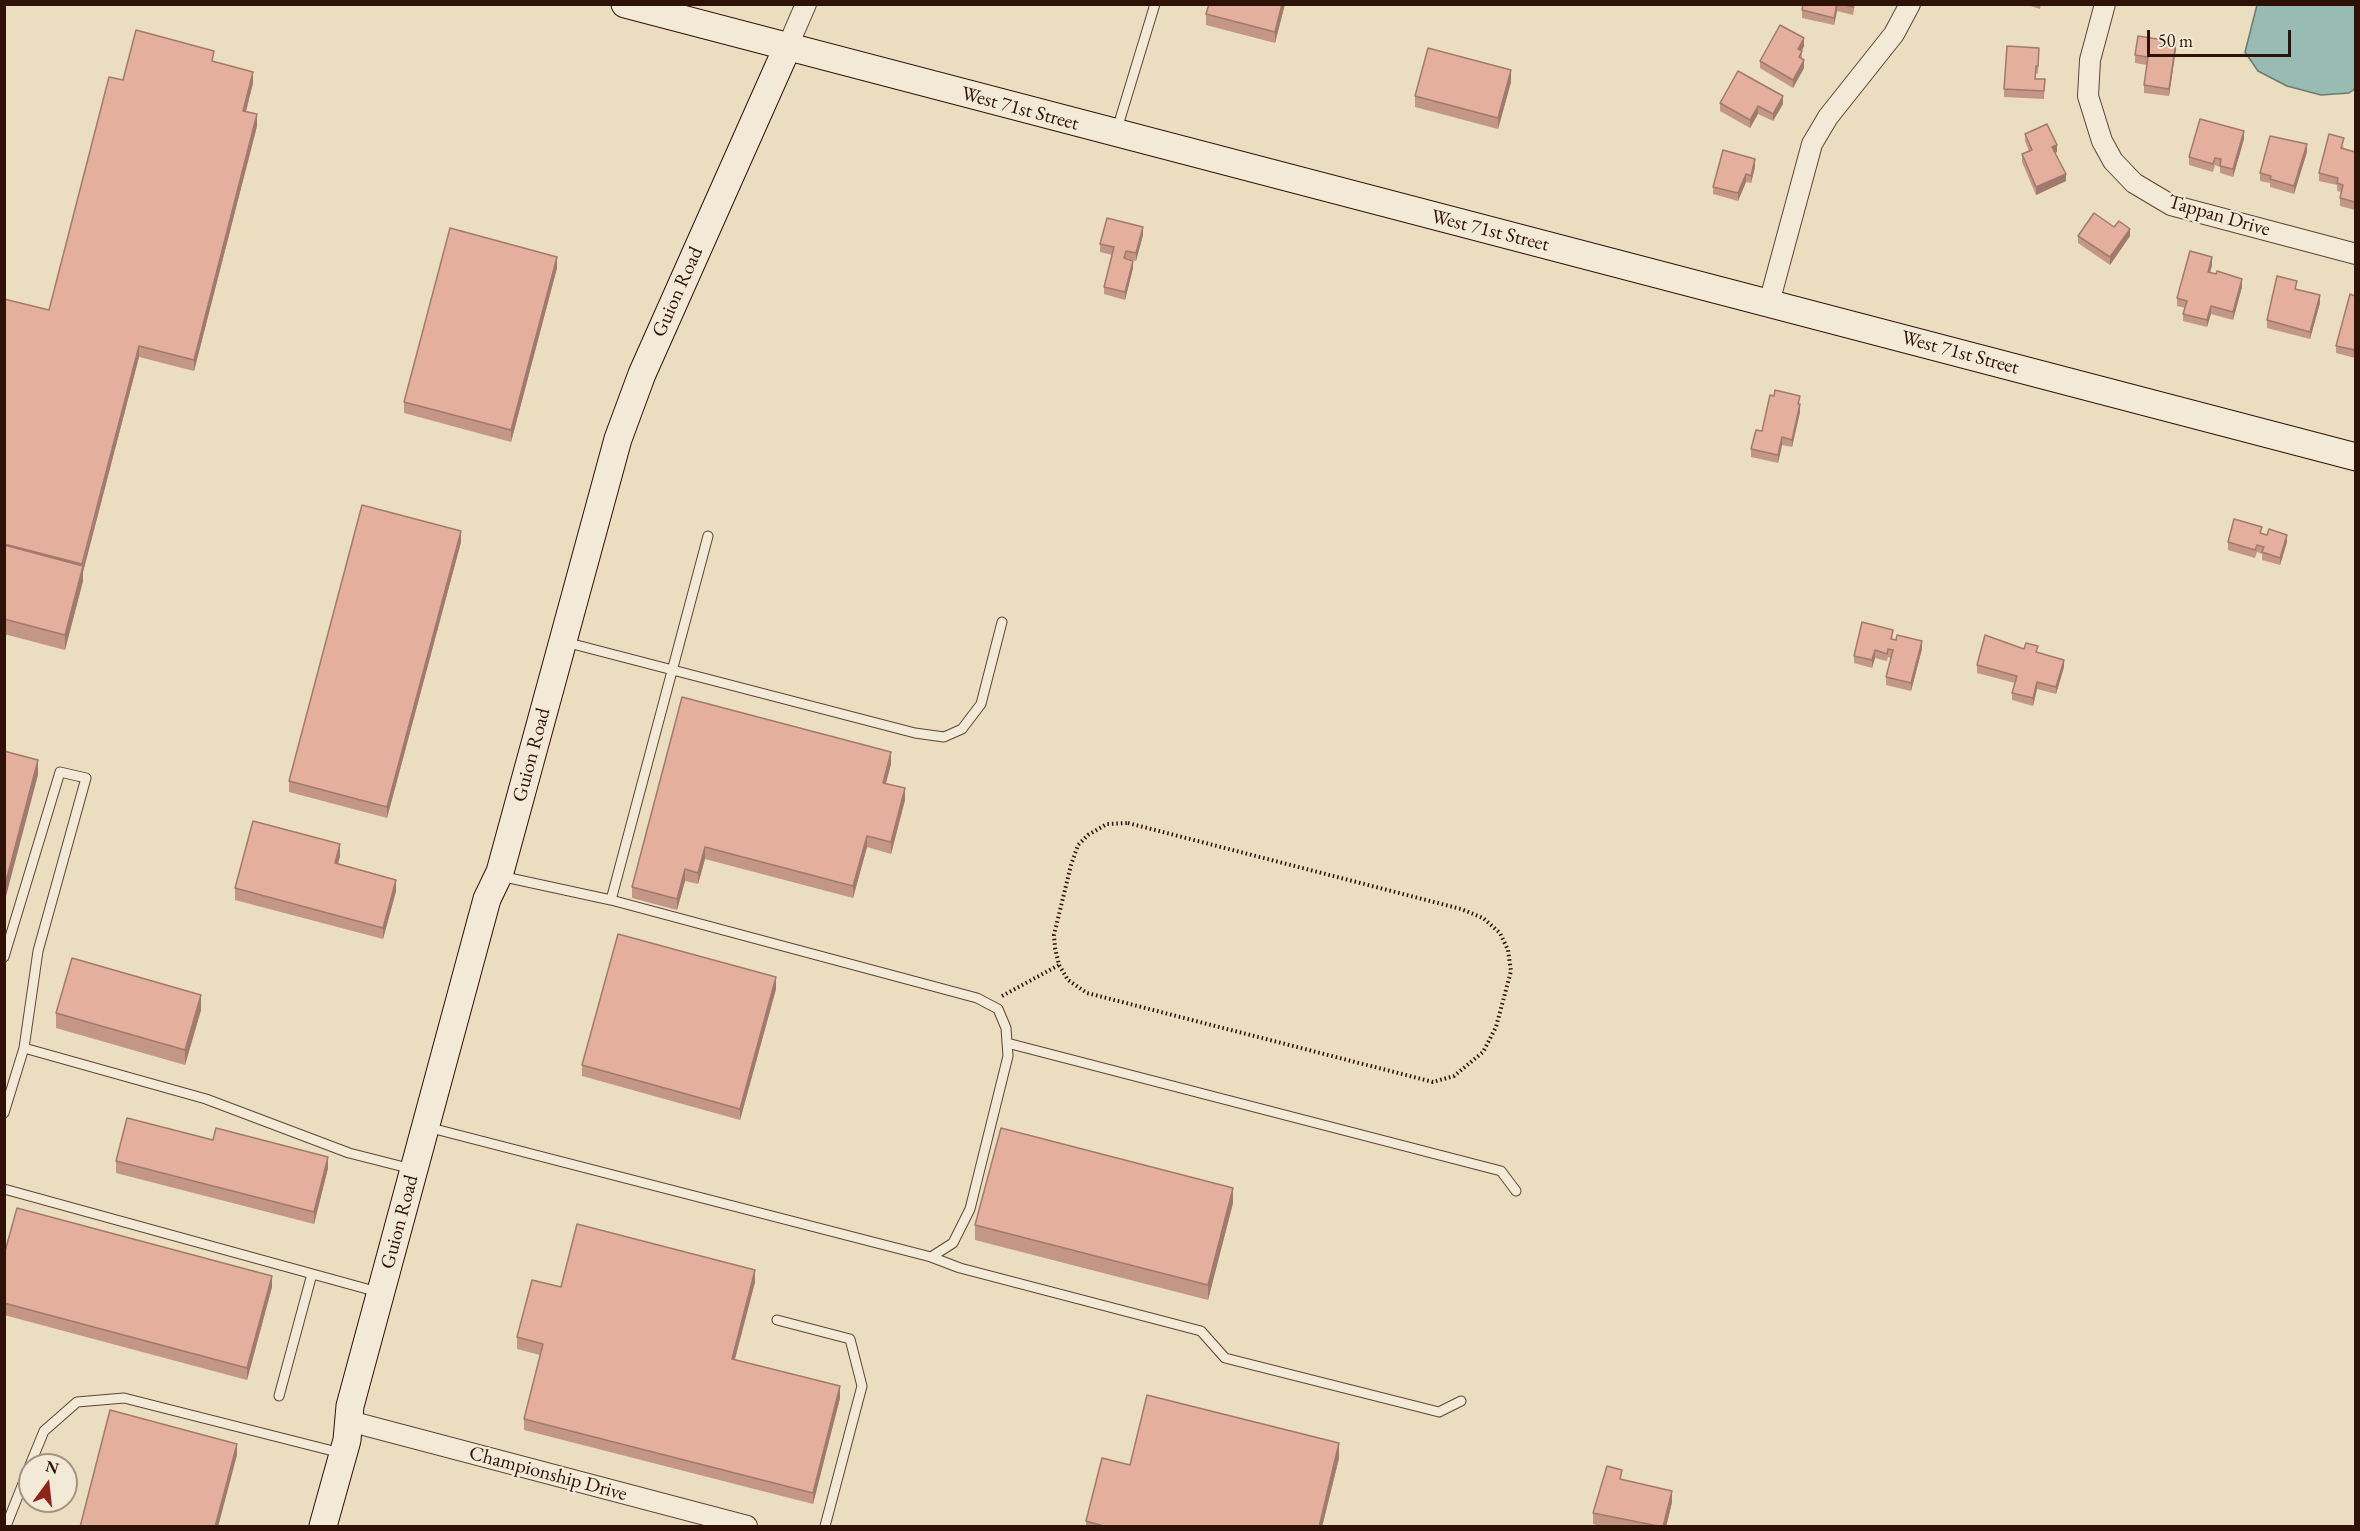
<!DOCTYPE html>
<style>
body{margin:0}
#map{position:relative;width:2360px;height:1531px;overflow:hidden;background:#ebddc0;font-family:"EB Garamond",serif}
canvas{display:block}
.frame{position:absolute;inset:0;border:6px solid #2e1205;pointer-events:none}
.north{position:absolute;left:18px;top:1453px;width:60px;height:60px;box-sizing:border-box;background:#f2e9d6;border:2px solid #a49382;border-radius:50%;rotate:15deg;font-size:16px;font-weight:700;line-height:24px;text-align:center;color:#2e1205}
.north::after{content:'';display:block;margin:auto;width:21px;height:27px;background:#8f2418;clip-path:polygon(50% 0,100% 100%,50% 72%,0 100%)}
.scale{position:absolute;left:2147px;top:30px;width:144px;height:27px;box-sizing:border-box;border:3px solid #2e1205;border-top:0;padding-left:8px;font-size:18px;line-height:21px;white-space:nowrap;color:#2e1205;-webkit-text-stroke:4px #f2e9d6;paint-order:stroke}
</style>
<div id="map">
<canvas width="2360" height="1531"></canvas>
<div class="frame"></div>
<div class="north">N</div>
<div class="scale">50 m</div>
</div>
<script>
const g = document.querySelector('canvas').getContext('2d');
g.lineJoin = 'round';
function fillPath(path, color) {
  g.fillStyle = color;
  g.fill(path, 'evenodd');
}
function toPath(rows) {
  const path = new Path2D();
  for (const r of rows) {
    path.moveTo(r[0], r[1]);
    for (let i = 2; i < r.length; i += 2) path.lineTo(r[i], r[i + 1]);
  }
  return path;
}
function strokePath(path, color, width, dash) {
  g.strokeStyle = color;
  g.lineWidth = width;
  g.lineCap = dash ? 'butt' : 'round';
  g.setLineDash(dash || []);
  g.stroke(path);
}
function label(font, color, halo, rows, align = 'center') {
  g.font = font + ' "EB Garamond",serif';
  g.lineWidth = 4.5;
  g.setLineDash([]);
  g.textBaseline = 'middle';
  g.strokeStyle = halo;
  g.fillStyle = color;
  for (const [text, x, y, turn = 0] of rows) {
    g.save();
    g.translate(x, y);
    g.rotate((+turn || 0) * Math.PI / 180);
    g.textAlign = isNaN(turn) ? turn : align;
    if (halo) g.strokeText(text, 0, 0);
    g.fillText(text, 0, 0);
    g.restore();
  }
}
const water = toPath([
 [2257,5,2355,5,2355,89,2349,93,2321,95,2287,86,2258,71,2245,52,2257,5]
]);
fillPath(water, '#98bcb3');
strokePath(water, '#6e786d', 1.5);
const lane = toPath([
 [1117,129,1155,4],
 [565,642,915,733,944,737,962,729,981,704,1002,622],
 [500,876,611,900,708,536],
 [4,957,60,772,86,778,38,951,24,1048],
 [1007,1043,1501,1171,1516,1191],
 [4,1113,24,1048,206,1099,349,1153,412,1169],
 [427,1127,931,1257,953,1243,970,1209,1008,1056,1006,1028,998,1009,977,998,611,900],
 [4,1189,378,1292],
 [931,1257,960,1268,1201,1331,1225,1358,1439,1412,1461,1401],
 [777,1320,850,1339,862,1386,825,1526],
 [279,1396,312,1274],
 [30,1465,44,1431,77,1402,124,1398,341,1453],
 [6,1526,30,1466]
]);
const street = toPath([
 [2105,4,2090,60,2088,96,2102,141,2113,161,2134,183,2171,205,2356,254],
 [787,48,806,4],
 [1769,303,1812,144,1828,117,1894,34,1910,4],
 [349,1421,747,1526]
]);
const secondary = toPath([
 [625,4,2356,457],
 [323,1526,347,1440,350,1406,487,899,500,872,618,439,642,374,787,48]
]);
strokePath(lane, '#5d4534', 11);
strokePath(street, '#5d4534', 22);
strokePath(secondary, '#2e1205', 29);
strokePath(toPath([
 [1128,823,1461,909,1483,918,1500,933,1508,950,1511,971,1496,1027,1483,1052,1454,1076,1433,1082,1087,993,1068,980,1059,965,1055,948,1054,935,1071,865,1078,845,1088,835,1107,824,1128,823],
 [1002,996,1059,965]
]), '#2e1205', 4, [1.5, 3]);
strokePath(lane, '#f2e9d6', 9);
strokePath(street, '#f2e9d6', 20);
strokePath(secondary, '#f2e9d6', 27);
fillPath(toPath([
 [1209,4,1285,4,1275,43,1206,25,1206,14],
 [1803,4,1855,4,1853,15,1837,11,1834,25,1802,18,1802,10],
 [2024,4,2041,4,2040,9],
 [1804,46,1802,51,1802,59,1804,68,1793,88,1760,68,1760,61],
 [2039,48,2038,74,2036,73,2035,79,2045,79,2044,99,2004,97,2004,89],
 [2176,49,2169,96,2144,93,2144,85,2147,65,2135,63,2135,55],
 [214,62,253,83,246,112,257,126,194,371,139,357,83,572,83,581,65,650,4,634,4,299,49,310,123,80],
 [1511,82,1498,129,1415,107,1415,96],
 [1720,103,1783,104,1773,121,1758,114,1750,128,1720,111],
 [2025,134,2057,152,2055,153,2066,181,2036,195,2022,162,2022,154,2029,151,2025,141],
 [2244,139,2233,177,2220,173,2220,167,2215,165,2213,172,2189,165,2189,157],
 [2344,145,2343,148,2355,152,2355,210,2340,206,2340,198,2341,192,2337,191,2337,185,2319,181,2319,173],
 [2307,152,2294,194,2270,187,2270,183,2260,181,2260,173],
 [1755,167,1751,183,1746,182,1738,201,1713,194,1713,187],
 [2114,227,2130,236,2110,265,2078,243,2078,236],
 [1143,235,1136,261,1126,258,1133,268,1125,300,1104,294,1104,287,1112,255,1100,252,1100,244],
 [2212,265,2210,273,2242,287,2233,320,2211,314,2207,327,2183,321,2183,314,2185,308,2177,306,2177,298],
 [557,268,511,442,404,413,404,402],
 [2296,289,2320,303,2310,339,2267,328,2267,320],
 [2355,296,2355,358,2336,353,2336,346],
 [1799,404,1800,412,1792,447,1782,445,1778,463,1751,457,1751,449,1762,431],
 [2262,533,2287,542,2280,565,2262,560,2262,554,2257,552,2255,558,2228,550,2228,542],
 [461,542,387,818,289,792,289,781],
 [1893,637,1892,639,1922,649,1911,691,1886,685,1886,677,1891,658,1888,657,1887,661,1875,658,1872,668,1854,663,1854,656],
 [2024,649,2038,653,2064,667,2056,694,2037,689,2033,706,2012,700,2012,693,2015,683,1977,673,1977,665],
 [682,697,891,764,886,783,905,800,891,854,867,847,853,898,705,859,698,884,685,881,677,910,632,898,632,887],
 [340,856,338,864,396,891,383,939,235,900,235,888],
 [776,989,740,1120,582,1076,582,1065],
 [201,1010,185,1065,56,1028,56,1013],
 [213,1140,328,1168,314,1224,116,1173,116,1161],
 [1233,1203,1208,1300,975,1240,975,1225],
 [4,1255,272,1287,247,1380,4,1315],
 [755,1282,735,1359,840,1398,813,1504,524,1430,524,1419,540,1355,517,1349,517,1337,561,1287],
 [1339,1458,1322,1527,1086,1527,1086,1521,1130,1465],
 [1622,1479,1672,1502,1666,1527,1603,1527,1593,1524,1593,1513]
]), '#c49686');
fillPath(toPath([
 [1282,4,1285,4,1275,43,1275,32],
 [1837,4,1837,11,1834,25,1834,18],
 [1804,38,1804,46,1798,57,1798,49],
 [2176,42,2176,49,2169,96,2169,89],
 [1804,60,1804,68,1793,88,1793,80],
 [1511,70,1511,82,1498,129,1498,118],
 [253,72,253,83,243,122,243,111],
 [1783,96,1783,104,1773,121,1773,114],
 [1758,106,1758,114,1750,128,1750,120],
 [257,114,257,126,194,371,194,360],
 [2244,131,2244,139,2233,177,2233,169],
 [2307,144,2307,152,2294,194,2294,186],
 [2057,145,2057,152,2052,155,2052,147],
 [1755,159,1755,167,1751,183,1751,176],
 [1746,174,1746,182,1738,201,1738,193],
 [2066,174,2066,181,2036,195,2036,187],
 [1143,227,1143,235,1136,261,1136,253],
 [2130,229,2130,236,2110,265,2110,257],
 [557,257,557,268,511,442,511,430],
 [2212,257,2212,265,2208,280,2208,272],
 [1133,261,1133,268,1125,300,1125,292],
 [2242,279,2242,287,2233,320,2233,312],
 [2320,295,2320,303,2310,339,2310,332],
 [2211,306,2211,314,2207,327,2207,320],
 [139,346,139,357,83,572,83,581,65,650,65,635],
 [1800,404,1800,412,1792,447,1792,440],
 [1782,437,1782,445,1778,463,1778,455],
 [461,531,461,542,387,818,387,807],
 [2287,535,2287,542,2280,565,2280,558],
 [1922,641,1922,649,1911,691,1911,683],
 [1875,650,1875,658,1872,668,1872,660],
 [2064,660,2064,667,2056,694,2056,687],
 [2037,682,2037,689,2033,706,2033,698],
 [891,752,891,764,883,794,883,783],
 [38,760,38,775,5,900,5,885],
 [905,788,905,800,891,854,891,842],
 [867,836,867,847,853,898,853,886],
 [340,844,340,856,335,875,335,863],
 [705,847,705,859,698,884,698,873],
 [685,869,685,881,677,910,677,899],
 [396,880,396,891,383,939,383,928],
 [776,977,776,989,740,1120,740,1109],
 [201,995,201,1010,185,1065,185,1050],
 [328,1157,328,1168,314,1224,314,1212],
 [1233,1188,1233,1203,1208,1300,1208,1285],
 [755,1270,755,1282,732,1370,732,1359],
 [272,1276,272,1287,247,1380,247,1368],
 [840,1386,840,1398,813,1504,813,1493],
 [1339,1443,1339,1458,1322,1527,1319,1527],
 [237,1444,237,1455,218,1527,215,1527],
 [1672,1491,1672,1502,1666,1527,1663,1527]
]), '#a07a6d');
const building = toPath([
 [1209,4,1282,4,1275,32,1206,14,1209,4],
 [1803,4,1837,4,1834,18,1802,10,1803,4],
 [1841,4,1853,4,1853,7,1841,4],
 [1780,25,1804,38,1798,49,1802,51,1799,57,1804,60,1793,80,1760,61,1780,25],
 [136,30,214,51,212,61,253,72,243,111,257,114,194,360,139,346,82,564,4,544,4,299,49,310,109,77,123,80,136,30],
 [2138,36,2176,42,2169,89,2144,85,2148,57,2135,55,2138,36],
 [2007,46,2039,48,2038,66,2036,66,2035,79,2045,79,2044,91,2004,89,2007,46],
 [1428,48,1511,70,1498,118,1415,96,1428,48],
 [1738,71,1783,96,1773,114,1758,106,1750,120,1720,103,1738,71],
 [2200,119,2244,131,2233,169,2220,166,2221,159,2215,158,2213,164,2189,157,2200,119],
 [2047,124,2057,145,2052,147,2066,174,2036,187,2022,154,2032,150,2025,134,2047,124],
 [2329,134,2344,138,2341,148,2355,152,2355,202,2340,198,2343,185,2337,183,2338,178,2319,173,2329,134],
 [2270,136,2307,144,2294,186,2270,179,2271,176,2260,173,2270,136],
 [1723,150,1755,159,1751,176,1746,174,1738,193,1713,187,1723,150],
 [2094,213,2114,227,2119,221,2130,229,2110,257,2078,236,2094,213],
 [1107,218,1143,227,1136,253,1126,251,1124,258,1133,261,1125,292,1104,287,1114,247,1100,244,1107,218],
 [450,228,557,257,511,430,404,402,450,228],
 [2190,251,2212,257,2208,272,2216,274,2217,271,2242,279,2233,312,2211,306,2207,320,2183,314,2187,301,2177,298,2190,251],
 [2277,276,2297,281,2295,289,2320,295,2310,332,2267,320,2277,276],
 [2350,294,2355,296,2355,350,2336,346,2350,294],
 [1775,390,1800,396,1798,404,1800,404,1792,440,1782,437,1778,455,1751,449,1756,430,1762,431,1770,395,1774,396,1775,390],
 [362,505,461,531,387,807,289,781,362,505],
 [2234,519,2262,527,2260,533,2267,535,2269,529,2287,535,2280,558,2262,552,2264,547,2257,545,2255,550,2228,542,2234,519],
 [4,545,83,566,65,635,4,619,4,545],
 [1862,622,1893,630,1891,639,1896,640,1897,635,1922,641,1911,683,1886,677,1893,650,1888,649,1887,654,1875,650,1872,660,1854,656,1862,622],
 [1985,635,2024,649,2026,643,2038,646,2036,652,2064,660,2056,687,2037,682,2033,698,2012,693,2017,676,1977,665,1985,635],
 [682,697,891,752,883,783,905,788,891,842,867,836,853,886,705,847,698,873,685,869,677,899,632,887,682,697],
 [4,751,38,760,5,885,4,885,4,751],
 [253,821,340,844,335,863,396,880,383,928,235,888,253,821],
 [618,934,776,977,740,1109,582,1065,618,934],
 [72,958,201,995,185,1050,56,1013,72,958],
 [127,1118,213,1140,216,1128,328,1157,314,1212,116,1161,127,1118],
 [1001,1128,1233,1188,1208,1285,975,1225,1001,1128],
 [17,1208,272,1276,247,1368,4,1303,4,1255,17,1208],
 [577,1224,755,1270,732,1359,840,1386,813,1493,524,1419,543,1344,517,1337,532,1280,561,1287,577,1224],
 [1147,1395,1339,1443,1319,1527,1107,1527,1086,1521,1102,1458,1130,1465,1147,1395],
 [110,1410,237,1444,215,1527,80,1527,110,1410],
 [1607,1466,1622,1470,1620,1479,1672,1491,1663,1527,1593,1513,1607,1466]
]);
fillPath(building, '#e4af9c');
strokePath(building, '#a07a6d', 1.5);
label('20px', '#2e1205', '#f2e9d6', [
 ["West 71st Street",1020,109,15],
 ["Tappan Drive",2219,216,16],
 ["West 71st Street",1490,231,14],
 ["Guion Road",678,292,-66],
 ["West 71st Street",1960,353,15],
 ["Guion Road",532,755,-75],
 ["Guion Road",400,1222,-75],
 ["Championship Drive",548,1474,15]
]);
</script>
